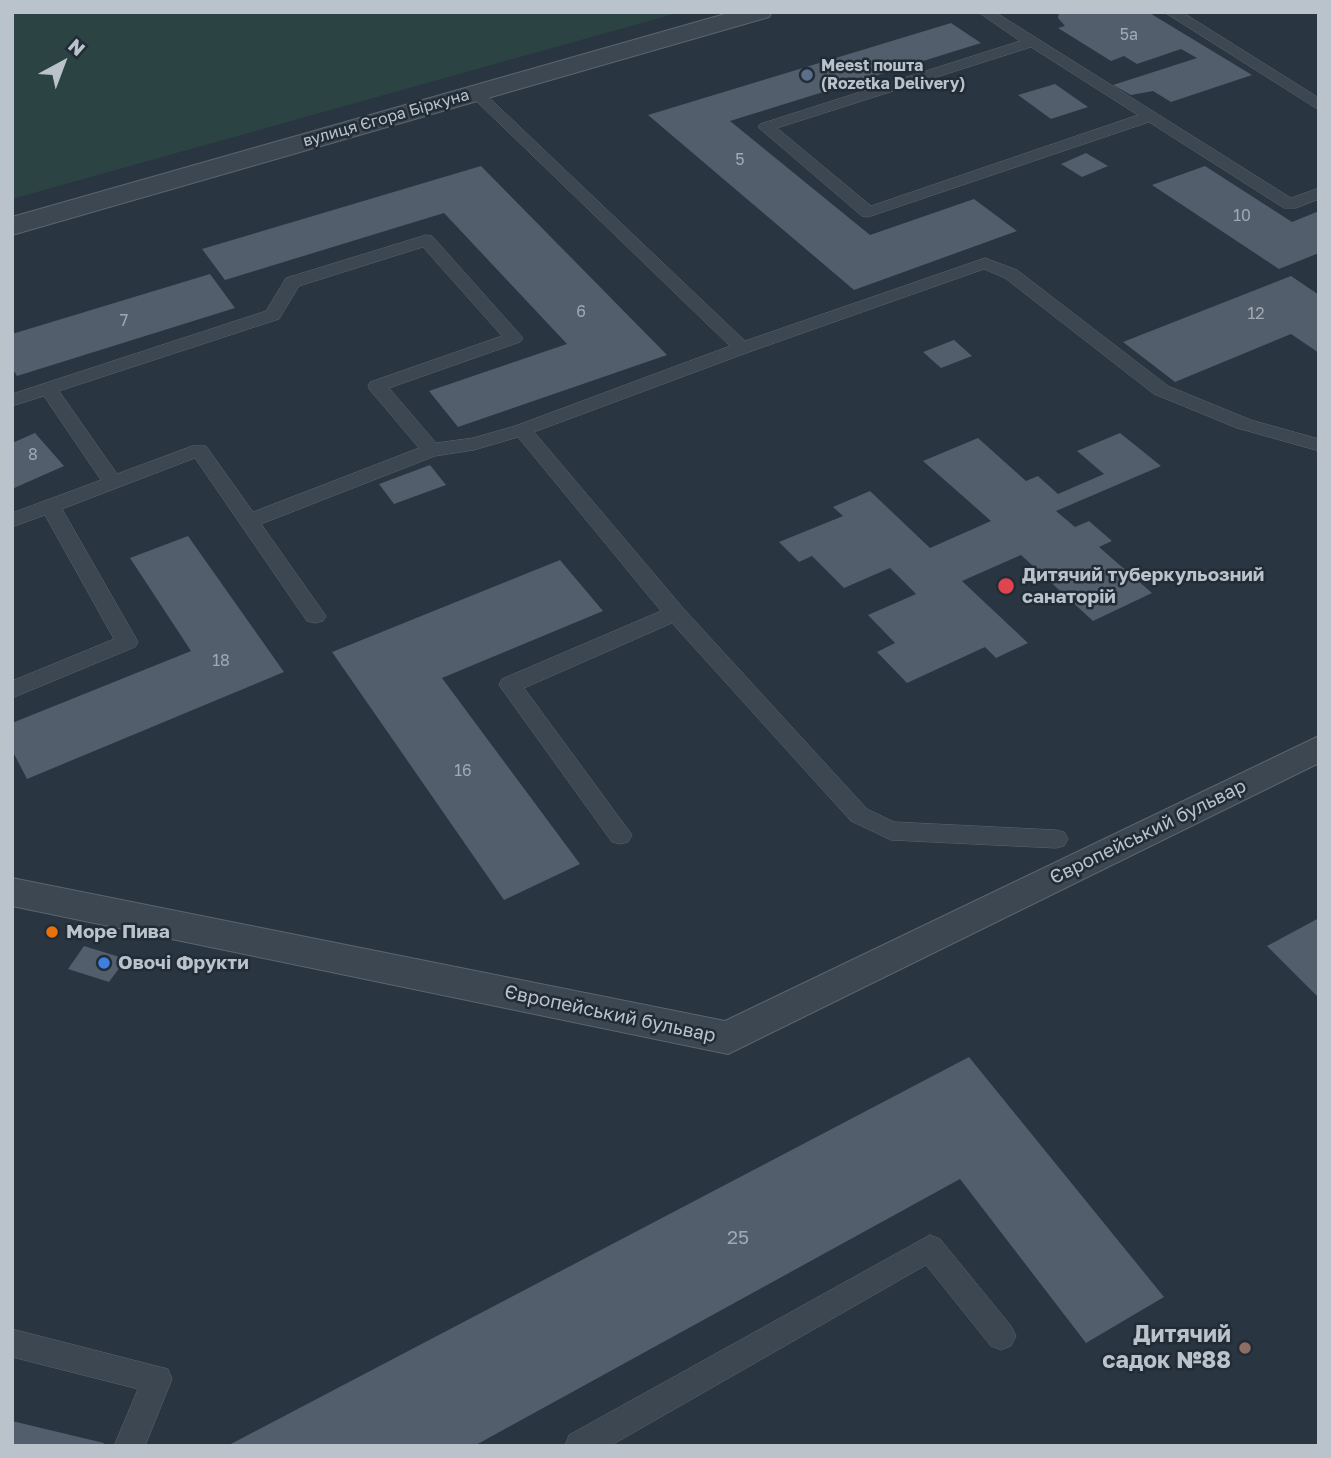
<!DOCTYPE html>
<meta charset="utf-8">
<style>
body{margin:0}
#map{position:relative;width:1331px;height:1458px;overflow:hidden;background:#293541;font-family:"Golos Text",sans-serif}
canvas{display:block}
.frame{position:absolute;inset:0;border:14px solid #bac2cb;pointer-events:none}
.north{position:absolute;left:28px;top:28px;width:70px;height:70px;-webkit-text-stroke:5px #212c36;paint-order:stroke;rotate:41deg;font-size:19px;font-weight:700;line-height:28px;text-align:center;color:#bac2cb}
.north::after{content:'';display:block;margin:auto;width:24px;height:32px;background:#bac2cb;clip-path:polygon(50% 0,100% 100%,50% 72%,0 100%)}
</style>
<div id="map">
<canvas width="1331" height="1458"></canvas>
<div class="frame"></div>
<div class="north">N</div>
</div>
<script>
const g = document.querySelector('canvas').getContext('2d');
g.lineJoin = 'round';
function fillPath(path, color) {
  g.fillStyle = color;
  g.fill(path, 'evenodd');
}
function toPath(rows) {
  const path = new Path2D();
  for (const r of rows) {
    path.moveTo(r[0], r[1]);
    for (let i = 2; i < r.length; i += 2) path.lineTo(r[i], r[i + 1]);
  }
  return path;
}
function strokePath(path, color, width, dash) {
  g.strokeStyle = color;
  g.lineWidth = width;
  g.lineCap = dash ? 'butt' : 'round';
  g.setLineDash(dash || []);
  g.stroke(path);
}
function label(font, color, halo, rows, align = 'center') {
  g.font = font + ' "Golos Text",sans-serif';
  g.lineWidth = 5;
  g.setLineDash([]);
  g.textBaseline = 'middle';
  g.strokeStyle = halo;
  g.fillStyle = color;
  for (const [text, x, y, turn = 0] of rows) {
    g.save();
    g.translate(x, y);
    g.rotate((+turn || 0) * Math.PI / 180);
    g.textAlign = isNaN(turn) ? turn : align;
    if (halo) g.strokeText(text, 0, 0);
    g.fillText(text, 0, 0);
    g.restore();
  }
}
fillPath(toPath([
 [12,12,681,12,12,199]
]), '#2c4343');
fillPath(toPath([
 [1059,12,1148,12,1252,75,1171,102,1153,91,1131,95,1113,85,1197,58,1181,49,1137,64,1124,56,1111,61,1058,28,1065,26,1058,18],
 [951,23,981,43,730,121,870,235,974,199,1017,231,854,290,648,115],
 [1055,84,1088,107,1051,119,1018,95],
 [1086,153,1108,166,1082,177,1061,164],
 [481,166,667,355,458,427,429,391,567,344,444,213,225,280,202,249],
 [1205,166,1292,222,1319,211,1319,253,1279,269,1152,185],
 [210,274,235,308,17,376,12,368,12,334],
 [1291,276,1319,295,1319,353,1291,334,1175,382,1123,342],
 [954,340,972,356,941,368,923,352],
 [35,433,64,466,12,489,12,443],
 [1120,433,1161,466,1056,511,1075,527,1089,521,1112,541,1099,547,1152,593,1093,621,1021,555,962,581,1028,643,996,658,985,647,907,683,877,652,895,643,868,615,916,594,890,568,844,588,812,556,799,562,779,542,843,516,833,507,870,491,930,548,991,521,923,461,978,438,1026,481,1038,476,1058,494,1104,474,1077,451],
 [430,465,446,485,394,504,379,484],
 [188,536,284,672,27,779,12,750,12,723,191,651,130,558],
 [560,560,603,611,442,678,580,864,504,900,332,652],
 [1319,918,1319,998,1267,946],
 [84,946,126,959,109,982,68,969],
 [969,1057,1164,1297,1086,1343,960,1179,474,1446,227,1446],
 [12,1421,104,1443,103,1446,12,1446]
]), '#525e6b');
const service = toPath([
 [978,12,995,12,1291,198,1319,188,1319,199,1296,208,1284,208,1149,122,868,217,862,216,758,127,760,124,1020,41,978,12],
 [1031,47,1138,115,871,206,777,128,1031,47],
 [1164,12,1182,12,1319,98,1319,110,1164,12],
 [476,88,481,90,745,341,985,258,1017,270,1168,386,1251,420,1319,439,1319,451,1237,428,1154,394,1005,278,984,269,749,352,534,432,683,608,867,809,894,822,1056,830,1064,832,1068,839,1064,846,1056,848,891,840,851,821,672,623,524,688,632,835,628,842,620,844,612,842,499,685,502,679,661,611,518,437,474,450,435,456,261,524,326,616,323,621,315,623,307,621,195,458,62,509,138,642,135,647,12,698,12,681,114,639,45,515,12,527,12,513,101,480,44,396,12,406,12,394,266,311,286,278,426,235,432,236,523,338,520,342,389,388,436,443,473,438,515,426,730,346,471,96,468,93,471,90,476,88],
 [423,247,502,336,370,382,368,386,370,390,419,448,253,512,206,446,192,446,117,474,59,391,279,319,299,286,423,247],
 [930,1235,940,1239,1011,1326,1016,1336,1011,1346,1001,1350,991,1346,926,1265,610,1446,565,1446,569,1435,930,1235],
 [12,1329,168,1369,172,1379,145,1446,114,1446,138,1389,12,1357,12,1329]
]);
const pedestrian = toPath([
 [1319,736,1319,763,728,1054,12,906,12,878,725,1021,1319,736]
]);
const tertiary = toPath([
 [732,12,772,12,769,17,12,235,12,217,732,12]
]);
strokePath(service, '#5b656e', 1);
strokePath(pedestrian, '#5b656e', 2);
strokePath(tertiary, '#5b656e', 2);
fillPath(service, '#3d4751');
fillPath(pedestrian, '#3d4751');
fillPath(tertiary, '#3d4751');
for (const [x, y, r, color] of [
 [807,75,7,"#5c6f8a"],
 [1006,586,9,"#e0444e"],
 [52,932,7,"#e8710a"],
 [104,963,7,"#3f7fe0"],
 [1245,1348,7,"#8d6e63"]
]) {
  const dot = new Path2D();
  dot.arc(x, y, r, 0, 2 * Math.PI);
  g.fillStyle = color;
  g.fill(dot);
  strokePath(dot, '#212c36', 2.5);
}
label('16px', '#a0a9b3', null, [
 ["5а",1129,35],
 ["5",740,160],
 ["10",1242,216],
 ["6",581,312],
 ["12",1256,314],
 ["7",124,321],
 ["8",33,455],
 ["18",221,661],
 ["16",463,771]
]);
label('bold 16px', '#bac2cb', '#212c36', [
 ["Meest пошта",821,66],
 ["(Rozetka Delivery)",821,84]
], 'left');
label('16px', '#bac2cb', '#212c36', [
 ["вулиця Єгора Біркуна",386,118,-16]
]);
label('bold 19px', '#bac2cb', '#212c36', [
 ["Дитячий туберкульозний",1022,575],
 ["санаторій",1022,597],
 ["Море Пива",66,932],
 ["Овочі Фрукти",118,963]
], 'left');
label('19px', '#bac2cb', '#212c36', [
 ["Європейський бульвар",1148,832,-26],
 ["Європейський бульвар",610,1014,12]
]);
label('19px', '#a0a9b3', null, [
 ["25",738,1238]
]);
label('bold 23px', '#bac2cb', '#212c36', [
 ["Дитячий",1231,1335],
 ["садок №88",1231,1361]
], 'right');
</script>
